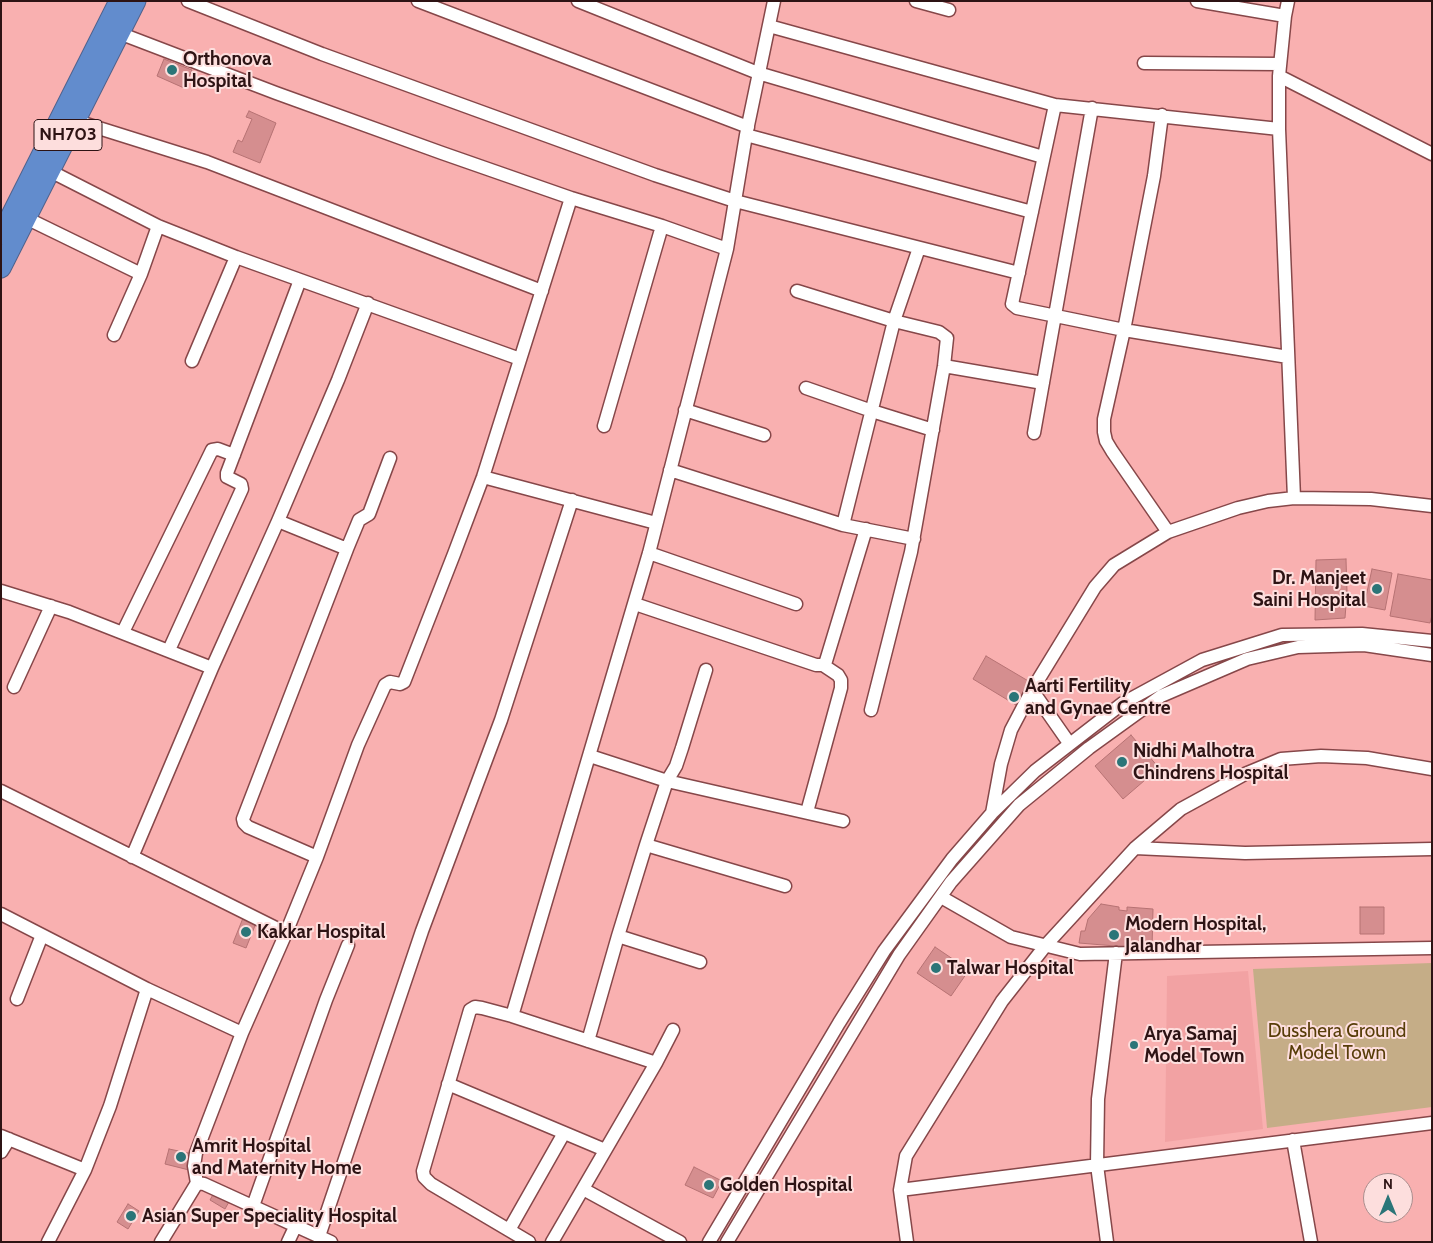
<!DOCTYPE html>
<style>
body{margin:0}
#map{position:relative;width:1433px;height:1243px;overflow:hidden;background:#f9b0b0;font-family:Cabin,sans-serif}
canvas{display:block}
.frame{position:absolute;inset:0;border:2px solid #2d1314;pointer-events:none}
.north{position:absolute;left:1363px;top:1173px;width:50px;height:50px;box-sizing:border-box;background:#fddedd;border:1px solid #aa8d8d;border-radius:50%;rotate:0deg;font-size:14px;font-weight:700;line-height:20px;text-align:center;color:#2d1314}
.north::after{content:'';display:block;margin:auto;width:18px;height:22px;background:#2b7578;clip-path:polygon(50% 0,100% 100%,50% 72%,0 100%)}
</style>
<div id="map">
<canvas width="1433" height="1243"></canvas>
<div class="frame"></div>
<div class="north">N</div>
</div>
<script>
const g = document.querySelector('canvas').getContext('2d');
g.lineJoin = 'round';
function fillPath(path, color) {
  g.fillStyle = color;
  g.fill(path, 'evenodd');
}
function toPath(rows) {
  const path = new Path2D();
  for (const r of rows) {
    path.moveTo(r[0], r[1]);
    for (let i = 2; i < r.length; i += 2) path.lineTo(r[i], r[i + 1]);
  }
  return path;
}
function strokePath(path, color, width, dash) {
  g.strokeStyle = color;
  g.lineWidth = width;
  g.lineCap = dash ? 'butt' : 'round';
  g.setLineDash(dash || []);
  g.stroke(path);
}
function label(font, color, halo, rows, align = 'center') {
  g.font = font + ' Cabin,sans-serif';
  g.lineWidth = 4;
  g.setLineDash([]);
  g.textBaseline = 'middle';
  g.strokeStyle = halo;
  g.fillStyle = color;
  for (const [text, x, y, turn = 0] of rows) {
    g.save();
    g.translate(x, y);
    g.rotate((+turn || 0) * Math.PI / 180);
    g.textAlign = isNaN(turn) ? turn : align;
    if (halo) g.strokeText(text, 0, 0);
    g.fillText(text, 0, 0);
    g.restore();
  }
}
fillPath(toPath([
 [1248,971,1263,1129,1165,1142,1167,976]
]), '#f2a2a3');
fillPath(toPath([
 [1432,963,1432,1107,1267,1128,1253,969]
]), '#c5ad87');
const building = toPath([
 [164,59,192,70,184,88,157,76,164,59],
 [249,111,276,123,260,163,233,152,238,140,242,142,252,119,246,117,249,111],
 [1346,559,1347,592,1345,618,1315,620,1316,560,1346,559],
 [1372,569,1392,573,1385,610,1364,606,1372,569],
 [1398,574,1432,580,1432,615,1430,623,1390,616,1398,574],
 [986,656,1030,682,1016,705,973,679,986,656],
 [1131,735,1159,768,1123,799,1095,766,1131,735],
 [1101,904,1119,907,1119,910,1127,911,1127,907,1153,909,1152,949,1079,943,1081,931,1085,931,1088,919,1101,904],
 [1360,907,1384,907,1384,934,1360,934,1360,907],
 [243,918,256,923,246,948,233,943,243,918],
 [935,947,969,970,951,996,917,973,935,947],
 [169,1149,193,1154,189,1170,165,1164,169,1149],
 [694,1167,722,1181,713,1198,685,1185,694,1167],
 [215,1191,230,1200,225,1209,210,1200,215,1191],
 [128,1204,139,1211,128,1229,117,1222,128,1204]
]);
fillPath(building, '#d58e8f');
strokePath(building, '#b67273', 1);
const minor = toPath([
 [188,1,322,54,655,175,735,201,1019,273],
 [418,1,748,127],
 [578,1,758,73,1043,157],
 [916,1,949,10],
 [1197,1,1285,16],
 [1288,1,1285,16,1279,76,1279,129,1294,498],
 [769,26,1055,105,1279,129],
 [119,33,276,93,442,153,571,198,662,226,727,249],
 [1144,63,1280,64],
 [1279,76,1432,154],
 [1055,105,1012,304,1017,308,1124,330,1288,357],
 [1162,115,1154,176,1124,330,1104,419,1104,432,1106,441,1112,451,1168,532],
 [70,119,207,162,542,291],
 [746,135,1032,212],
 [50,171,158,226,236,257,520,359],
 [26,218,141,274],
 [797,291,894,321,939,332,947,338,944,366,911,552,871,710],
 [114,335,141,274,158,226],
 [192,361,236,257],
 [944,366,1043,383],
 [806,388,872,411,933,430],
 [685,410,764,435],
 [604,426,662,226],
 [1034,433,1092,108],
 [670,470,843,525,914,539],
 [483,477,656,523],
 [278,521,347,549],
 [843,525,894,321,919,248],
 [649,553,796,604],
 [1,591,69,612,212,668],
 [635,604,816,665,823,665,826,661,866,529],
 [123,632,212,450,218,449,234,455],
 [169,650,242,489,241,484,227,477,227,473,300,280],
 [14,687,51,606],
 [1032,690,1069,743],
 [590,756,667,781,843,821],
 [1,791,286,933],
 [807,812,841,688,841,680,838,675,823,665],
 [992,813,1001,764,1011,730,1032,690,1095,587,1114,565,1168,532,1238,508,1268,501,1294,498,1371,499,1432,506],
 [646,845,785,886],
 [1135,848,1245,853,1432,849],
 [132,857,212,668,278,521,338,380,368,303],
 [317,857,248,827,244,823,243,819,347,549,359,520,369,514,390,458],
 [941,897,1011,937,1080,954,1432,948],
 [1,914,147,989,242,1033],
 [618,936,700,962],
 [17,999,42,935],
 [512,1016,649,553,727,249,746,135,774,1],
 [588,1041,618,936,646,845,667,781,676,766,682,748,706,670],
 [448,1084,605,1150],
 [1,1136,85,1170],
 [1293,1140,1311,1242],
 [1,1152,9,1139],
 [197,1183,194,1166,196,1153,242,1033,286,933,317,857,358,745,385,685,390,682,400,684,404,682,454,554,483,477,571,198],
 [583,1189,680,1242],
 [900,1190,1432,1123],
 [253,1206,326,1000,348,945],
 [509,1230,564,1133],
 [319,1236,422,931,501,720,572,500],
 [48,1242,85,1170,110,1106,147,989],
 [161,1242,197,1183,204,1184,331,1242],
 [288,1242,296,1225],
 [529,1242,431,1184,424,1177,423,1171,470,1010,475,1007,482,1008,512,1016,656,1063],
 [552,1242,656,1063,673,1030],
 [709,1242,839,1023,884,951,952,859,992,813,1035,771,1123,703,1202,660,1282,635,1362,634,1432,641],
 [727,1242,899,955,951,882,1019,805,1089,748,1161,696,1247,659,1298,647,1364,645,1432,655],
 [907,1242,900,1190,906,1156,1002,1001,1046,945,1135,848,1181,809,1245,774,1281,759,1321,756,1367,758,1432,769],
 [1107,1242,1097,1165,1098,1099,1116,953]
]);
const highway = toPath([
 [1,235,119,1],
 [1,268,136,1]
]);
strokePath(minor, '#864749', 15);
strokePath(highway, '#4f628c', 21);
strokePath(minor, '#fff', 12);
strokePath(highway, '#628ccd', 19);
for (const [x, y, r, color] of [
 [172,70,6,"#2b7578"],
 [1377,589,6,"#2b7578"],
 [1014,697,6,"#2b7578"],
 [1122,762,6,"#2b7578"],
 [246,932,6,"#2b7578"],
 [1114,935,6,"#2b7578"],
 [936,968,6,"#2b7578"],
 [1134,1045,5,"#2b7578"],
 [181,1157,6,"#2b7578"],
 [709,1185,6,"#2b7578"],
 [131,1216,6,"#2b7578"]
]) {
  const dot = new Path2D();
  dot.arc(x, y, r, 0, 2 * Math.PI);
  g.fillStyle = color;
  g.fill(dot);
  strokePath(dot, '#fddedd', 2);
}
for (const [x, y, w] of [
 [68,135,68]
]) {
  const box = new Path2D();
  box.roundRect(x - w / 2, y - 15.5, w, 31, 4);
  g.fillStyle = '#fddedd';
  g.fill(box);
  strokePath(box, '#2d1314', 1);
}
label('bold 18px', '#2d1314', null, [
 ["NH703",68,135]
]);
label('bold 19px', '#2d1314', '#fddedd', [
 ["Orthonova",183,59],
 ["Hospital",183,81],
 ["Dr. Manjeet",1366,578,"right"],
 ["Saini Hospital",1366,600,"right"],
 ["Aarti Fertility",1025,686],
 ["and Gynae Centre",1025,708],
 ["Nidhi Malhotra",1133,751],
 ["Chindrens Hospital",1133,773],
 ["Modern Hospital,",1125,924],
 ["Jalandhar",1125,946],
 ["Kakkar Hospital",257,932],
 ["Talwar Hospital",947,968],
 ["Arya Samaj",1144,1034],
 ["Model Town",1144,1056],
 ["Amrit Hospital",192,1146],
 ["and Maternity Home",192,1168],
 ["Golden Hospital",720,1185],
 ["Asian Super Speciality Hospital",142,1216]
], 'left');
label('19px', '#573d09', '#fddedd', [
 ["Dusshera Ground",1337,1031],
 ["Model Town",1337,1053]
]);
</script>
